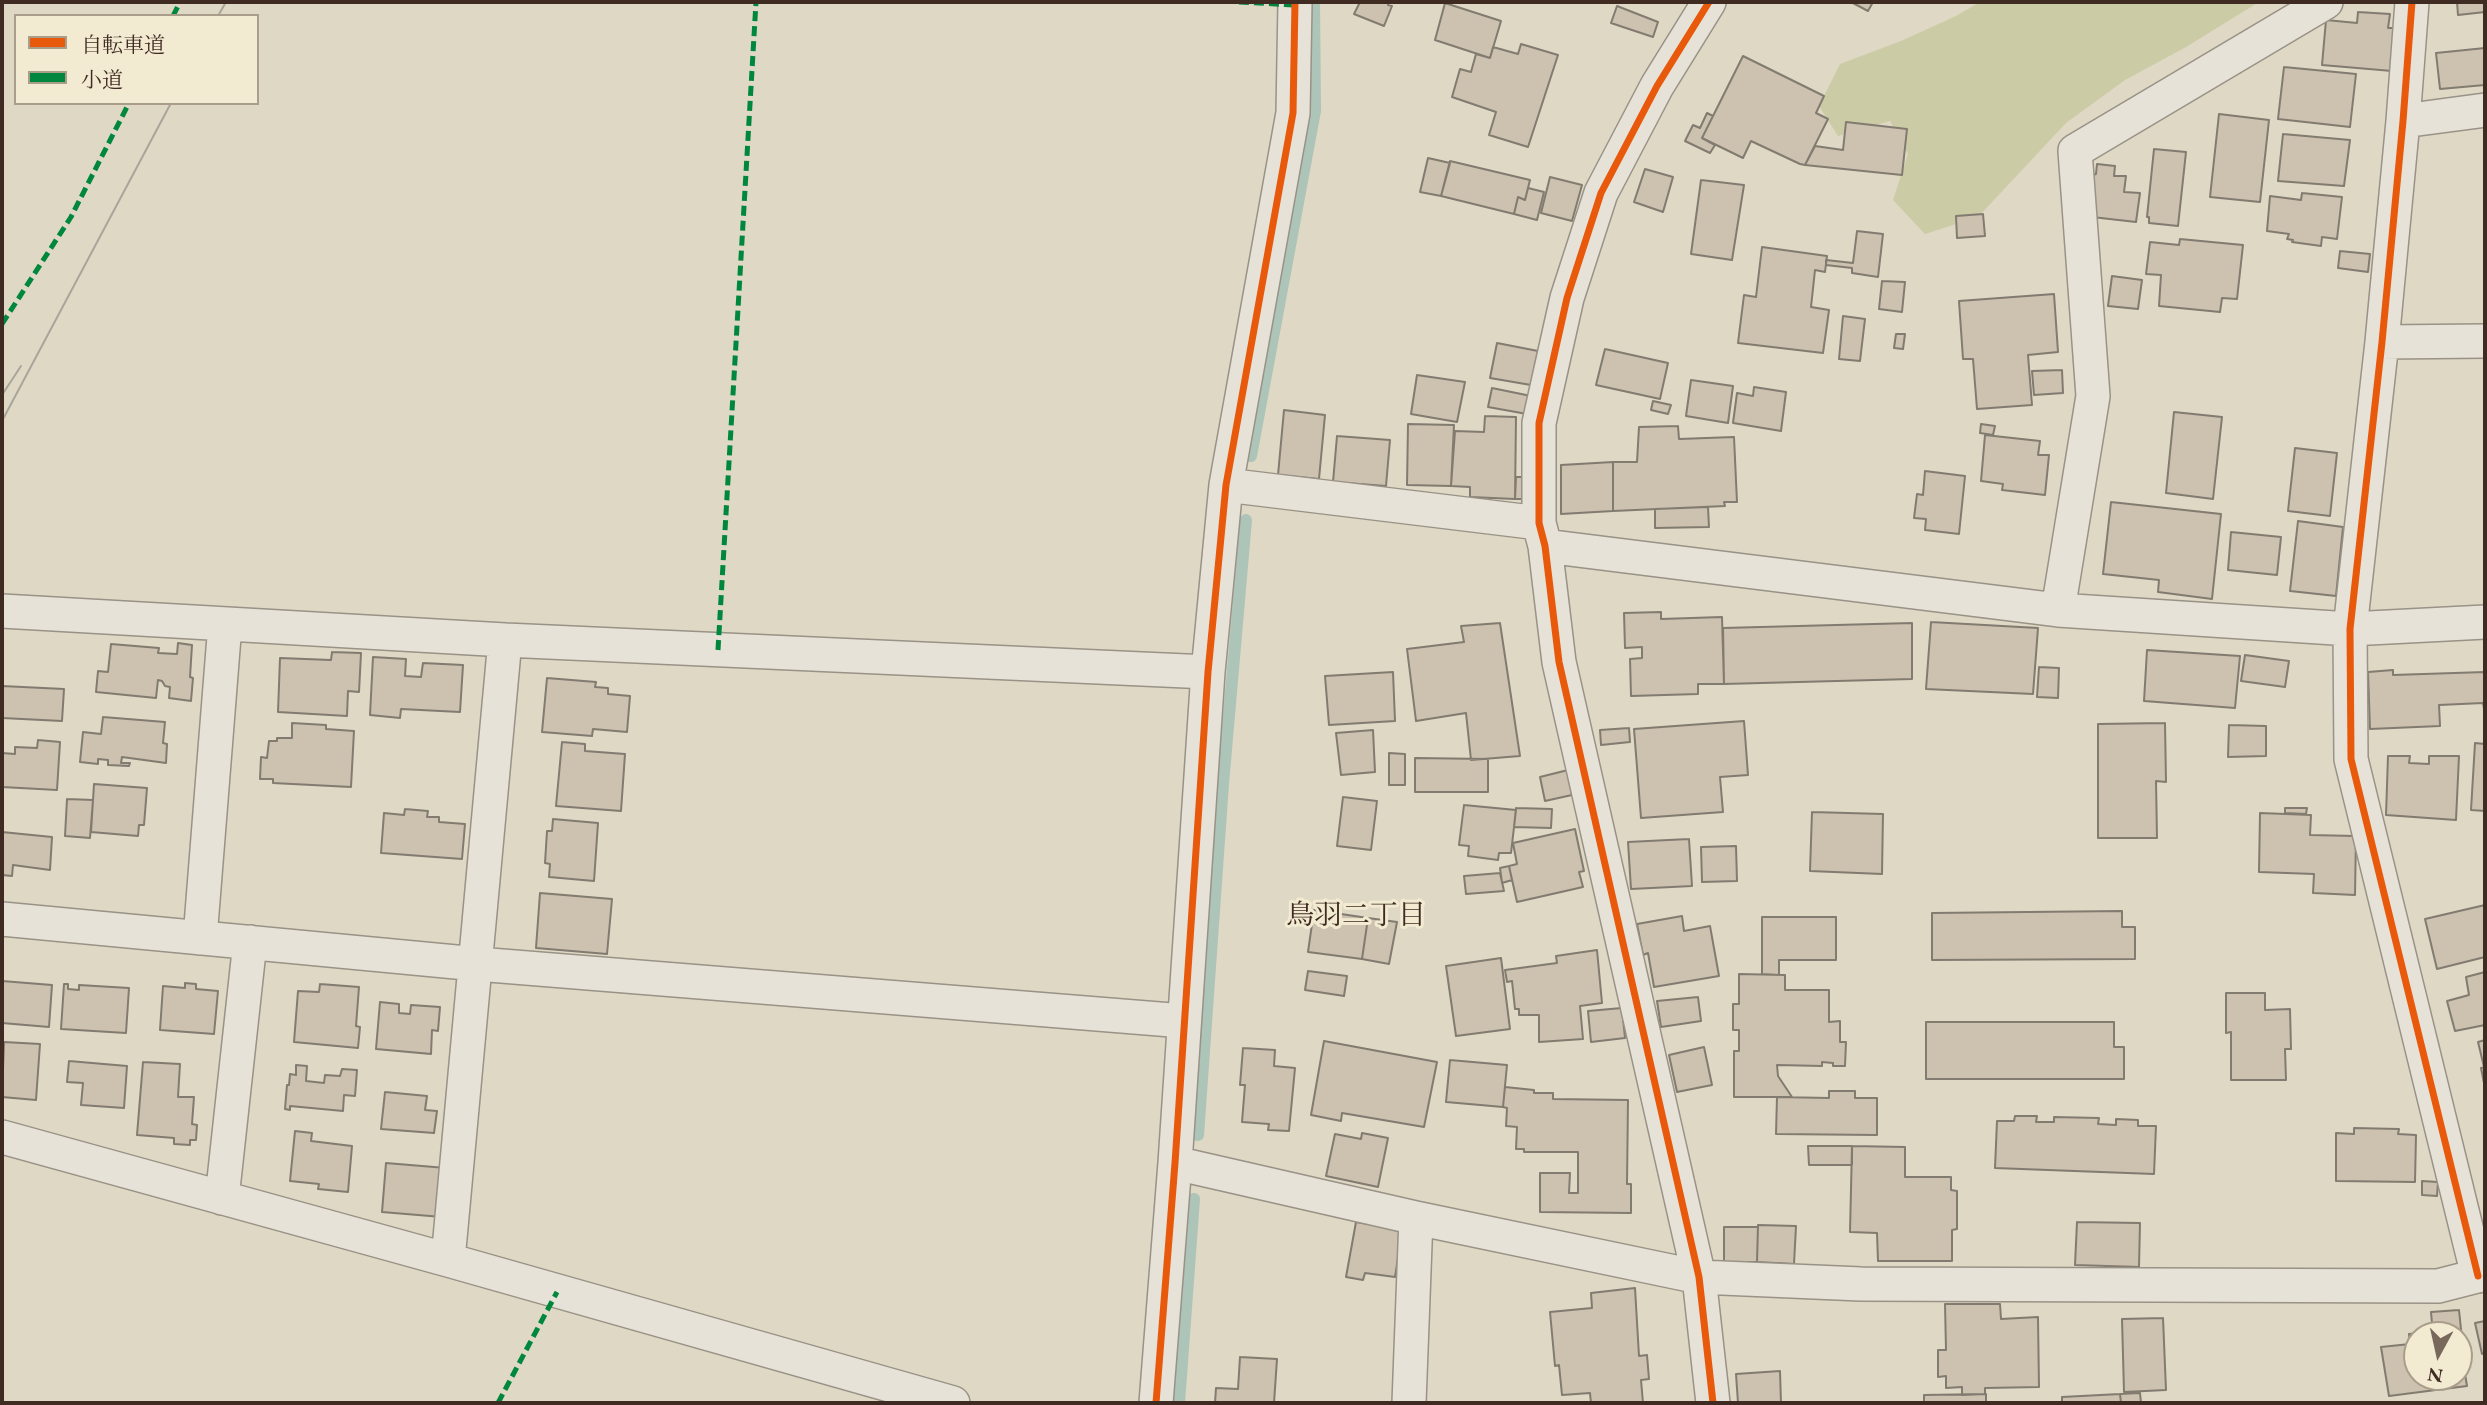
<!DOCTYPE html>
<meta charset="utf-8">
<style>
body{margin:0}
#map{position:relative;width:2487px;height:1405px;overflow:hidden;background:#dfd8c4;font-family:"EB Garamond","Noto Serif JP",serif}
canvas{display:block}
.frame{position:absolute;inset:0;border:4px solid #3f2b22;pointer-events:none}
.legend{position:absolute;left:14px;top:14px;width:245px;height:91px;box-sizing:border-box;background:#f2ead1;border:2px solid #aa9e8b;margin:0;padding:9px 12px;list-style:none;font-size:21px;color:#3f2b22}
.legend li{display:flex;align-items:center;gap:14px;height:35px}
.legend b{width:35px;border:2px solid #aa9e8b}
.north{position:absolute;left:2403px;top:1321px;width:70px;height:70px;box-sizing:border-box;background:#f2ead1;border:2px solid #aa9e8b;border-radius:50%;rotate:188deg;font-size:19px;font-weight:700;line-height:28px;text-align:center;color:#3f2b22}
.north::after{content:'';display:block;margin:auto;width:24px;height:32px;background:#77685b;clip-path:polygon(50% 0,100% 100%,50% 72%,0 100%)}
</style>
<div id="map">
<canvas width="2487" height="1405"></canvas>
<div class="frame"></div>
<ul class="legend">
<li><b style="height:9px;background:#e8590c"></b>自転車道</li>
<li><b style="height:9px;background:#00873e"></b>小道</li>
</ul>
<div class="north">N</div>
</div>
<script>
const g = document.querySelector('canvas').getContext('2d');
g.lineJoin = 'round';
function fillPath(path, color) {
  g.fillStyle = color;
  g.fill(path, 'evenodd');
}
function toPath(rows) {
  const path = new Path2D();
  for (const r of rows) {
    path.moveTo(r[0], r[1]);
    for (let i = 2; i < r.length; i += 2) path.lineTo(r[i], r[i + 1]);
  }
  return path;
}
function strokePath(path, color, width, dash) {
  g.strokeStyle = color;
  g.lineWidth = width;
  g.lineCap = dash ? 'butt' : 'round';
  g.setLineDash(dash || []);
  g.stroke(path);
}
function label(font, color, halo, rows, align = 'center') {
  g.font = font + ' "EB Garamond","Noto Serif JP",serif';
  g.lineWidth = 6;
  g.setLineDash([]);
  g.textBaseline = 'middle';
  g.strokeStyle = halo;
  g.fillStyle = color;
  for (const [text, x, y, turn = 0] of rows) {
    g.save();
    g.translate(x, y);
    g.rotate((+turn || 0) * Math.PI / 180);
    g.textAlign = isNaN(turn) ? turn : align;
    if (halo) g.strokeText(text, 0, 0);
    g.fillText(text, 0, 0);
    g.restore();
  }
}
fillPath(toPath([
 [1980,2,2259,2,2186,47,2125,80,2066,123,1978,217,1925,234,1893,200,1908,154,1890,121,1838,136,1819,106,1840,64,1901,41,1956,16]
]), '#cbcba6');
strokePath(toPath([
 [1251,456,1315,111,1314,2],
 [1198,1135,1223,784,1246,520],
 [1179,1403,1194,1199]
]), '#adc4b8', 12);
const building = toPath([
 [1360,2,1389,2,1388,5,1392,6,1384,26,1354,14,1360,2],
 [1851,2,1873,2,1868,11,1851,2],
 [2457,2,2485,2,2485,12,2458,15,2457,2],
 [1445,3,1501,21,1490,58,1435,40,1445,3],
 [1617,6,1658,22,1653,37,1611,23,1617,6],
 [2358,12,2390,14,2388,28,2397,28,2392,71,2322,65,2326,20,2357,23,2358,12],
 [1521,44,1558,55,1528,147,1489,135,1496,112,1452,97,1460,69,1471,72,1476,54,1490,58,1493,47,1518,54,1521,44],
 [2485,48,2485,85,2440,89,2436,53,2485,48],
 [1743,56,1824,96,1816,113,1828,119,1805,165,1800,164,1751,141,1743,158,1702,138,1743,56],
 [2284,67,2356,74,2350,127,2278,119,2284,67],
 [1707,113,1713,116,1702,138,1715,145,1710,153,1685,141,1693,125,1700,128,1707,113],
 [2219,114,2269,120,2260,202,2210,197,2219,114],
 [1846,122,1907,129,1902,175,1805,165,1815,146,1843,150,1846,122],
 [2283,134,2350,140,2344,186,2278,181,2283,134],
 [2154,149,2186,152,2178,226,2149,223,2149,217,2147,217,2154,149],
 [1428,158,1450,163,1441,196,1420,192,1428,158],
 [1450,161,1530,180,1525,200,1518,197,1514,214,1441,196,1450,161],
 [2097,164,2115,166,2114,176,2126,176,2124,192,2140,193,2136,222,2092,217,2093,175,2096,174,2097,164],
 [1645,169,1673,177,1663,212,1634,202,1645,169],
 [1550,177,1582,185,1572,221,1541,213,1550,177],
 [1701,180,1744,185,1732,260,1691,254,1701,180],
 [1528,188,1544,192,1537,220,1514,214,1518,197,1525,200,1528,188],
 [2302,193,2342,197,2337,239,2322,237,2321,246,2292,242,2293,240,2287,239,2289,234,2267,231,2270,196,2301,200,2302,193],
 [1983,214,1985,236,1957,238,1956,216,1983,214],
 [1857,231,1883,234,1878,277,1852,273,1852,268,1826,265,1826,260,1853,263,1857,231],
 [2180,239,2243,245,2237,299,2222,298,2220,312,2159,306,2161,275,2146,274,2150,242,2179,245,2180,239],
 [1762,247,1827,256,1825,272,1815,270,1811,307,1829,310,1823,353,1738,343,1744,295,1756,297,1762,247],
 [2340,251,2370,254,2368,272,2338,268,2340,251],
 [2112,276,2142,280,2138,309,2108,306,2112,276],
 [1882,281,1905,282,1902,312,1879,309,1882,281],
 [2054,294,2058,352,2028,355,2032,405,1977,409,1973,359,1963,359,1959,301,2054,294],
 [1843,316,1865,319,1860,361,1839,359,1843,316],
 [1896,334,1905,334,1903,349,1894,348,1896,334],
 [1497,343,1538,351,1531,385,1490,378,1497,343],
 [1605,349,1668,363,1660,399,1596,385,1605,349],
 [2062,370,2063,393,2034,395,2032,371,2062,370],
 [1417,375,1465,382,1457,422,1411,414,1417,375],
 [1691,380,1733,386,1728,423,1686,416,1691,380],
 [1754,387,1786,392,1781,431,1733,423,1737,393,1753,396,1754,387],
 [1492,388,1531,396,1527,414,1488,407,1492,388],
 [1653,401,1671,405,1668,414,1651,410,1653,401],
 [1284,410,1325,415,1319,479,1278,475,1284,410],
 [2174,412,2222,417,2213,499,2166,493,2174,412],
 [1485,416,1516,417,1515,499,1470,497,1470,487,1451,486,1455,431,1484,432,1485,416],
 [1408,424,1454,425,1451,486,1407,485,1408,424],
 [1981,424,1995,426,1993,435,1980,433,1981,424],
 [1678,426,1679,439,1734,437,1737,502,1724,502,1725,506,1613,511,1613,462,1637,462,1639,427,1678,426],
 [1985,435,2040,441,2038,455,2049,455,2045,495,2002,490,2003,484,1981,481,1985,435],
 [1337,436,1390,440,1386,486,1333,482,1337,436],
 [2295,448,2337,453,2330,516,2288,511,2295,448],
 [1613,462,1613,511,1561,514,1561,465,1613,462],
 [1925,471,1965,476,1959,534,1925,530,1926,519,1914,518,1917,494,1923,495,1925,471],
 [1516,477,1525,477,1524,499,1515,499,1516,477],
 [2111,502,2221,514,2212,599,2158,592,2159,580,2103,574,2111,502],
 [1708,507,1709,527,1655,528,1655,509,1708,507],
 [2298,521,2343,527,2336,596,2290,591,2298,521],
 [2231,532,2281,537,2277,575,2228,570,2231,532],
 [1661,612,1661,619,1722,617,1724,684,1698,684,1698,694,1631,696,1630,659,1642,658,1642,647,1625,648,1624,613,1661,612],
 [1931,622,2038,628,2033,694,1926,689,1931,622],
 [1500,623,1520,756,1471,760,1466,713,1416,721,1407,649,1464,642,1461,626,1500,623],
 [1912,623,1912,679,1724,684,1723,628,1912,623],
 [178,643,192,645,190,677,193,678,191,701,169,698,170,687,165,686,162,681,158,680,156,698,96,692,98,671,108,672,111,644,159,648,158,653,177,654,178,643],
 [2147,650,2240,656,2235,708,2144,701,2147,650],
 [332,652,361,653,359,692,348,691,347,716,278,712,280,658,331,660,332,652],
 [2245,655,2289,661,2285,687,2241,681,2245,655],
 [373,657,406,659,405,676,421,677,423,663,463,665,460,712,401,709,400,718,370,715,373,657],
 [2039,667,2059,668,2058,698,2037,697,2039,667],
 [2393,670,2393,675,2485,672,2485,714,2483,703,2439,705,2440,726,2370,729,2368,672,2393,670],
 [1393,672,1395,721,1329,725,1325,676,1393,672],
 [547,678,596,682,595,687,608,688,608,694,630,696,627,732,593,729,592,736,542,732,547,678],
 [2,686,64,689,62,721,2,718,2,686],
 [103,717,165,722,163,743,167,744,166,763,122,757,121,763,130,763,129,766,108,765,108,760,98,759,98,764,80,762,83,732,101,734,103,717],
 [1744,721,1748,775,1720,777,1723,812,1641,818,1634,729,1744,721],
 [292,723,326,725,326,729,354,731,351,787,273,783,273,779,260,779,261,757,267,758,269,741,277,741,277,738,292,738,292,723],
 [2165,723,2166,782,2156,781,2157,838,2098,838,2098,724,2165,723],
 [2229,725,2266,726,2266,756,2228,757,2229,725],
 [1629,728,1630,742,1601,745,1600,730,1629,728],
 [1373,730,1375,772,1341,775,1336,733,1373,730],
 [38,740,60,742,57,790,2,787,2,753,15,754,15,747,37,748,38,740],
 [562,742,585,744,585,751,625,754,621,811,556,806,562,742],
 [2475,743,2485,744,2485,811,2471,810,2475,743],
 [1389,753,1405,754,1405,785,1389,785,1389,753],
 [2388,756,2410,756,2409,763,2429,764,2429,756,2459,756,2456,820,2386,815,2388,756],
 [1415,758,1488,759,1488,792,1415,792,1415,758],
 [1568,770,1572,795,1545,801,1540,777,1568,770],
 [94,784,147,788,144,825,139,825,138,836,91,832,94,784],
 [1343,797,1377,801,1371,850,1337,846,1343,797],
 [67,799,93,800,90,838,65,836,67,799],
 [1464,805,1516,810,1511,853,1499,853,1498,860,1468,856,1469,846,1459,845,1464,805],
 [1516,808,1552,809,1551,828,1514,827,1516,808],
 [2285,808,2307,808,2306,814,2285,813,2285,808],
 [405,809,428,811,427,817,439,817,439,822,465,824,462,859,381,853,384,813,404,815,405,809],
 [1812,812,1883,814,1882,874,1810,871,1812,812],
 [2260,813,2311,815,2310,835,2356,836,2355,895,2313,893,2314,874,2259,872,2260,813],
 [553,819,598,823,594,881,549,877,550,864,545,863,547,831,552,831,553,819],
 [1575,829,1584,871,1579,872,1583,887,1517,902,1509,866,1517,864,1513,843,1575,829],
 [2,832,52,837,50,870,13,865,12,876,2,875,2,832],
 [1689,839,1692,886,1631,889,1628,842,1689,839],
 [1736,846,1737,881,1702,882,1701,847,1736,846],
 [1509,866,1512,880,1502,883,1500,868,1509,866],
 [1500,873,1504,891,1466,894,1464,876,1500,873],
 [540,893,612,899,607,954,536,948,540,893],
 [2485,905,2485,957,2437,969,2425,919,2485,905],
 [1314,910,1368,918,1362,959,1308,952,1314,910],
 [2122,911,2122,927,2135,927,2135,959,1932,960,1932,913,2122,911],
 [1682,916,1684,931,1710,926,1719,976,1654,987,1648,953,1643,955,1637,924,1682,916],
 [1762,917,1836,917,1836,960,1779,960,1779,975,1762,974,1762,917],
 [1368,918,1397,922,1389,964,1362,959,1368,918],
 [1597,950,1602,1003,1580,1006,1583,1039,1539,1042,1539,1015,1519,1015,1519,1009,1515,1009,1512,981,1507,982,1505,970,1557,963,1556,956,1597,950],
 [1501,958,1510,1029,1456,1036,1446,966,1501,958],
 [1308,971,1347,976,1344,996,1305,990,1308,971],
 [2485,972,2485,1025,2455,1031,2447,1001,2469,995,2466,977,2485,972],
 [1739,974,1785,975,1785,990,1829,990,1829,1022,1840,1021,1840,1042,1846,1042,1845,1066,1833,1066,1833,1063,1822,1062,1822,1066,1777,1065,1778,1076,1792,1097,1734,1097,1734,1051,1739,1051,1739,1030,1733,1030,1733,1004,1739,1004,1739,974],
 [2,981,52,985,49,1027,2,1023,2,981],
 [185,983,196,984,196,989,218,991,214,1034,160,1030,163,986,185,988,185,983],
 [64,984,68,984,68,989,79,990,79,985,129,988,126,1033,61,1029,64,984],
 [320,984,359,987,356,1026,360,1027,358,1048,294,1042,298,991,319,992,320,984],
 [2226,993,2265,993,2265,1010,2290,1009,2291,1049,2285,1049,2286,1080,2231,1080,2231,1032,2226,1033,2226,993],
 [1698,997,1701,1021,1661,1027,1657,1001,1698,997],
 [380,1002,399,1004,399,1013,410,1014,411,1005,440,1007,438,1031,432,1030,431,1054,376,1049,380,1002],
 [1622,1008,1625,1038,1591,1042,1588,1011,1622,1008],
 [1926,1022,2114,1022,2114,1047,2124,1047,2124,1079,1926,1079,1926,1022],
 [2485,1040,2485,1088,2481,1068,2484,1067,2478,1042,2485,1040],
 [1324,1041,1437,1062,1424,1127,1342,1113,1341,1121,1311,1115,1324,1041],
 [4,1042,40,1044,36,1100,2,1097,4,1042],
 [1704,1047,1712,1085,1677,1092,1669,1055,1704,1047],
 [1243,1048,1275,1050,1274,1066,1295,1068,1289,1131,1268,1130,1269,1124,1242,1122,1245,1085,1240,1085,1243,1048],
 [1450,1060,1507,1065,1503,1107,1446,1102,1450,1060],
 [69,1061,127,1066,124,1108,81,1105,83,1083,67,1082,69,1061],
 [143,1062,180,1064,178,1097,194,1097,192,1124,197,1125,196,1140,190,1140,190,1145,174,1144,174,1138,137,1135,143,1062],
 [296,1065,307,1066,306,1081,324,1083,325,1075,340,1076,342,1069,357,1070,355,1096,344,1095,343,1111,290,1106,290,1110,285,1109,287,1085,289,1085,290,1074,296,1075,296,1065],
 [1505,1087,1534,1090,1534,1093,1553,1093,1553,1099,1628,1100,1627,1184,1631,1184,1631,1213,1540,1212,1540,1173,1570,1173,1569,1193,1578,1193,1578,1152,1524,1152,1524,1149,1516,1149,1517,1127,1506,1126,1507,1108,1503,1107,1505,1087],
 [1829,1091,1855,1091,1855,1098,1877,1098,1877,1135,1776,1134,1777,1097,1829,1098,1829,1091],
 [385,1092,427,1096,425,1110,437,1111,434,1133,381,1129,385,1092],
 [2015,1116,2037,1116,2036,1122,2054,1122,2054,1117,2099,1118,2098,1124,2116,1125,2116,1119,2138,1120,2138,1126,2156,1126,2154,1174,1995,1168,1997,1121,2014,1121,2015,1116],
 [2354,1128,2399,1129,2398,1134,2416,1135,2415,1182,2336,1181,2336,1133,2354,1134,2354,1128],
 [295,1131,312,1133,311,1141,352,1146,348,1192,318,1189,319,1184,290,1181,295,1131],
 [1362,1133,1388,1138,1378,1187,1326,1176,1335,1134,1361,1139,1362,1133],
 [1808,1146,1852,1146,1852,1165,1809,1165,1808,1146],
 [1852,1146,1905,1147,1905,1177,1951,1177,1951,1190,1957,1191,1957,1229,1952,1230,1952,1261,1878,1261,1877,1233,1850,1232,1852,1146],
 [386,1163,446,1168,442,1217,382,1212,386,1163],
 [2422,1181,2438,1182,2437,1196,2422,1195,2422,1181],
 [1356,1222,1412,1231,1399,1252,1395,1277,1365,1273,1363,1280,1346,1277,1356,1222],
 [2077,1222,2140,1223,2139,1267,2075,1265,2077,1222],
 [1758,1225,1796,1226,1794,1264,1757,1262,1758,1225],
 [1724,1227,1758,1227,1757,1262,1724,1262,1724,1227],
 [1635,1288,1639,1356,1647,1355,1649,1379,1641,1380,1643,1403,1591,1403,1590,1393,1562,1395,1559,1365,1555,1366,1550,1312,1592,1308,1591,1293,1635,1288],
 [1945,1304,2000,1304,2001,1319,2038,1317,2039,1387,1985,1388,1985,1394,1962,1395,1962,1387,1946,1388,1946,1376,1938,1377,1938,1350,1946,1350,1945,1304],
 [2459,1310,2462,1339,2459,1339,2459,1335,2433,1335,2431,1312,2459,1310],
 [2163,1318,2166,1390,2124,1392,2122,1319,2163,1318],
 [2485,1321,2485,1353,2482,1354,2475,1323,2485,1321],
 [2431,1332,2431,1335,2417,1335,2417,1377,2459,1377,2460,1343,2467,1386,2389,1396,2381,1347,2410,1344,2409,1334,2431,1332],
 [1240,1357,1277,1359,1274,1403,1215,1403,1216,1388,1238,1389,1240,1357],
 [1780,1371,1781,1403,1738,1403,1736,1374,1780,1371],
 [2140,1393,2141,1403,2121,1403,2120,1394,2140,1393],
 [1986,1394,1986,1403,1924,1403,1924,1395,1986,1394],
 [2120,1394,2121,1403,2062,1403,2062,1397,2120,1394]
]);
fillPath(building, '#cdc1b0');
strokePath(building, '#827b70', 2);
const street = toPath([
 [1709,2,1657,86,1601,193,1567,298,1539,423,1539,523,1545,546,1559,662,1699,1277,1713,1403],
 [2412,2,2403,121,2382,342,2350,629,2351,759,2478,1276],
 [2403,121,2485,110],
 [2382,342,2485,341],
 [1226,485,1539,523],
 [1545,546,2058,610,2350,629,2485,622],
 [2058,610,2093,396,2075,151,2326,2],
 [2,611,505,640,1208,672],
 [2,919,477,964,1184,1021],
 [200,938,225,624],
 [2,1137,448,1260,953,1403],
 [1175,1163,1416,1218,1699,1277,1861,1284,2438,1286,2485,1274],
 [222,1198,250,942],
 [448,1260,505,640],
 [1156,1403,1175,1163,1208,672,1226,485,1293,113,1295,2],
 [1409,1403,1416,1218]
]);
strokePath(street, '#999286', 36);
strokePath(street, '#e6e2d8', 33);
strokePath(toPath([
 [218,16,226,2],
 [2,395,21,366],
 [2,421,171,103]
]), '#a9a59c', 2);
strokePath(toPath([
 [1239,2,1295,5],
 [173,16,180,2],
 [2,324,71,217,129,103],
 [718,650,756,2],
 [498,1403,557,1292]
]), '#00873e', 5, [10, 5]);
strokePath(toPath([
 [1709,2,1657,86,1601,193,1567,298,1539,423,1539,523,1545,546,1559,662,1699,1277,1713,1403],
 [2412,2,2403,121,2382,342,2350,629,2351,759,2478,1276],
 [1156,1403,1175,1163,1208,672,1226,485,1293,113,1295,2]
]), '#e8590c', 7);
label('28px', '#3f2b22', '#f2ead1', [
 ["鳥羽二丁目",1356,916]
]);
</script>
